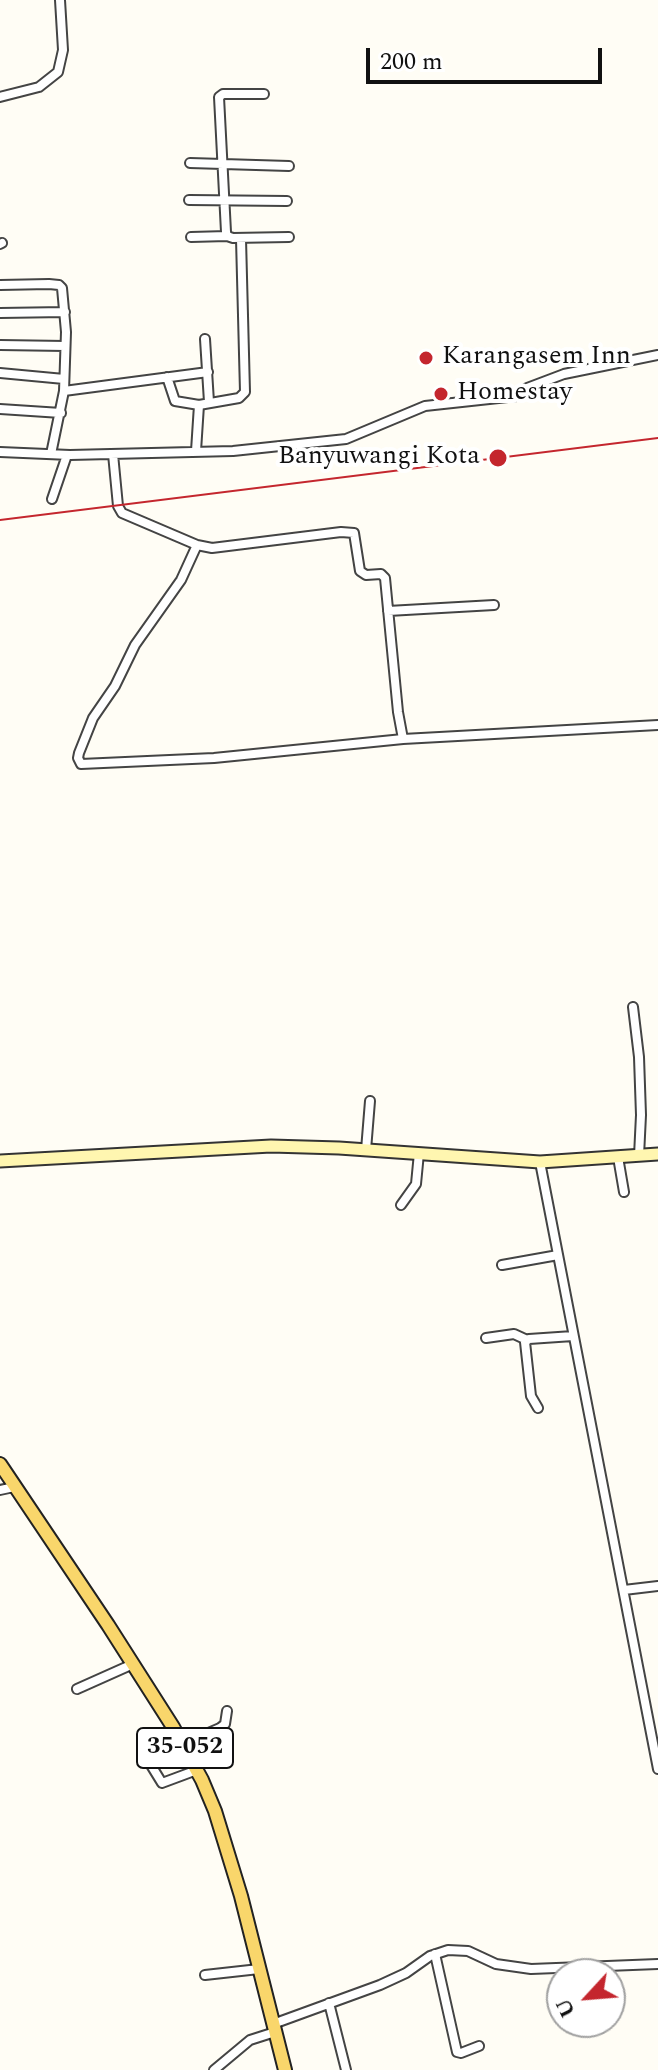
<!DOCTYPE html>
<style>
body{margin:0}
#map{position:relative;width:658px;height:2070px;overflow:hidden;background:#fffdf5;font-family:Spectral,serif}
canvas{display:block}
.north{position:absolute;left:546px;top:1958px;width:80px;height:80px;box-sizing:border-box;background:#fff;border:2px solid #a0a0a0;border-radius:50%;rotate:244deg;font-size:22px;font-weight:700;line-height:32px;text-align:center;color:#111}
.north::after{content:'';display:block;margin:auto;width:28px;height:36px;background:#c4262e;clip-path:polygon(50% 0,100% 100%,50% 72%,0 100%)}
.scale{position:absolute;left:366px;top:48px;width:236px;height:36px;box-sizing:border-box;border:4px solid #111;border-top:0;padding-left:10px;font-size:24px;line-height:28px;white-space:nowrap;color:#111;-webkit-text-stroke:6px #fff;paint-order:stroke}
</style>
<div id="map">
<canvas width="658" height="2070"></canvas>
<div class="north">U</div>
<div class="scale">200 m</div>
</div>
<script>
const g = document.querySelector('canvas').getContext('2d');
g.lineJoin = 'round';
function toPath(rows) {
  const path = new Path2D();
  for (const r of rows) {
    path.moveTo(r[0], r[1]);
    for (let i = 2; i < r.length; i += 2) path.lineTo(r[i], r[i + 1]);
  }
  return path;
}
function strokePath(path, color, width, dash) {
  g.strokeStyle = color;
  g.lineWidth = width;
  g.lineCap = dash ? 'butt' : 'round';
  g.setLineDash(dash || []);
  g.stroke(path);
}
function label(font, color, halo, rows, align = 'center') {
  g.font = font + ' Spectral,serif';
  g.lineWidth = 8;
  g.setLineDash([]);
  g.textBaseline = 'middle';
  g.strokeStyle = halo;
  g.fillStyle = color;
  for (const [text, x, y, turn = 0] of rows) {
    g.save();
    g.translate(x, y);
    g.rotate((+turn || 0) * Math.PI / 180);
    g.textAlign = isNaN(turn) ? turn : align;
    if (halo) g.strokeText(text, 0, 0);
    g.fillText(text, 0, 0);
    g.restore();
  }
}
const street = toPath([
 [264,94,223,94,219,97,226,232,227,236,233,238,289,237],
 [0,97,39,87,58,72,63,50,60,0],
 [190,163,289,166],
 [189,200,287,201],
 [191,237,227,236],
 [0,244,2,243],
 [0,285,49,284,59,285,62,288,66,332,64,391,51,454],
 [0,313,65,312],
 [205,339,209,402],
 [0,345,65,346],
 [0,373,64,379],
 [167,377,175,401,199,405],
 [64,391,208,372],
 [0,409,61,413],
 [196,451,199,405,239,398,245,392,241,239],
 [0,452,70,455,233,451,346,439,425,406,517,396,527,388,564,374,658,355],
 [113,454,118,506,122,513,197,545,212,548,341,532,354,533,360,571,366,575,381,574,385,578,398,712,403,739],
 [52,499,67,455],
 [197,545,181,580,135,645,115,686,93,718,79,753,78,758,81,764,214,758,403,739,658,725],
 [388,611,494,605],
 [633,1007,639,1057,641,1115,639,1156],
 [366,1150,370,1101],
 [618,1157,624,1192],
 [540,1162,658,1769],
 [401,1205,416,1184,419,1153],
 [502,1265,558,1255],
 [486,1338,514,1334,527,1340],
 [538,1408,531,1396,525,1342,529,1339,573,1336],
 [0,1490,14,1487],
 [624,1590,658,1586],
 [77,1689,133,1664],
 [183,1744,220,1728,225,1724,227,1711],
 [146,1757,162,1783,197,1770],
 [435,1954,457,2052,461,2053,479,2046],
 [205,1975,259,1969],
 [329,2003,346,2070],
 [273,2024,380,1985,406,1973,430,1956,448,1950,468,1951,496,1964,531,1969,658,1964],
 [214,2070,250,2040,275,2032]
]);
const secondary = toPath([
 [0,1161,271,1146,339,1148,540,1162,658,1154]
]);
const primary = toPath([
 [0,1464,108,1625,173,1727,202,1780,215,1811,241,1896,285,2070]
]);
strokePath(street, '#444', 12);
strokePath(secondary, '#333', 15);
strokePath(primary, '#222', 16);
strokePath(street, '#fff', 8);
strokePath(secondary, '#fff6b0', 11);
strokePath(primary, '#f9d66b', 12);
strokePath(toPath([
 [0,520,658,438]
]), '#c4262e', 2);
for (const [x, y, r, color] of [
 [426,358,8,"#c4262e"],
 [441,394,8,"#c4262e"],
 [498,458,10,"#c4262e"]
]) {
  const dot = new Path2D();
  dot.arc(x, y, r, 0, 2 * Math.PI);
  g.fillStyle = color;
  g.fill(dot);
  strokePath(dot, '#fff', 3);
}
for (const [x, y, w] of [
 [185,1748,96]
]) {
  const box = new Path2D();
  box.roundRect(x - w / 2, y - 20, w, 40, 6);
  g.fillStyle = '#fff';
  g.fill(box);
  strokePath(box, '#111', 2);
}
label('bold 24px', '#111', null, [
 ["35-052",185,1748]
]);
label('26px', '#111', '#fff', [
 ["Karangasem Inn",442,358],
 ["Homestay",457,394],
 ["Banyuwangi Kota",480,458,"right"]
], 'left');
</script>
